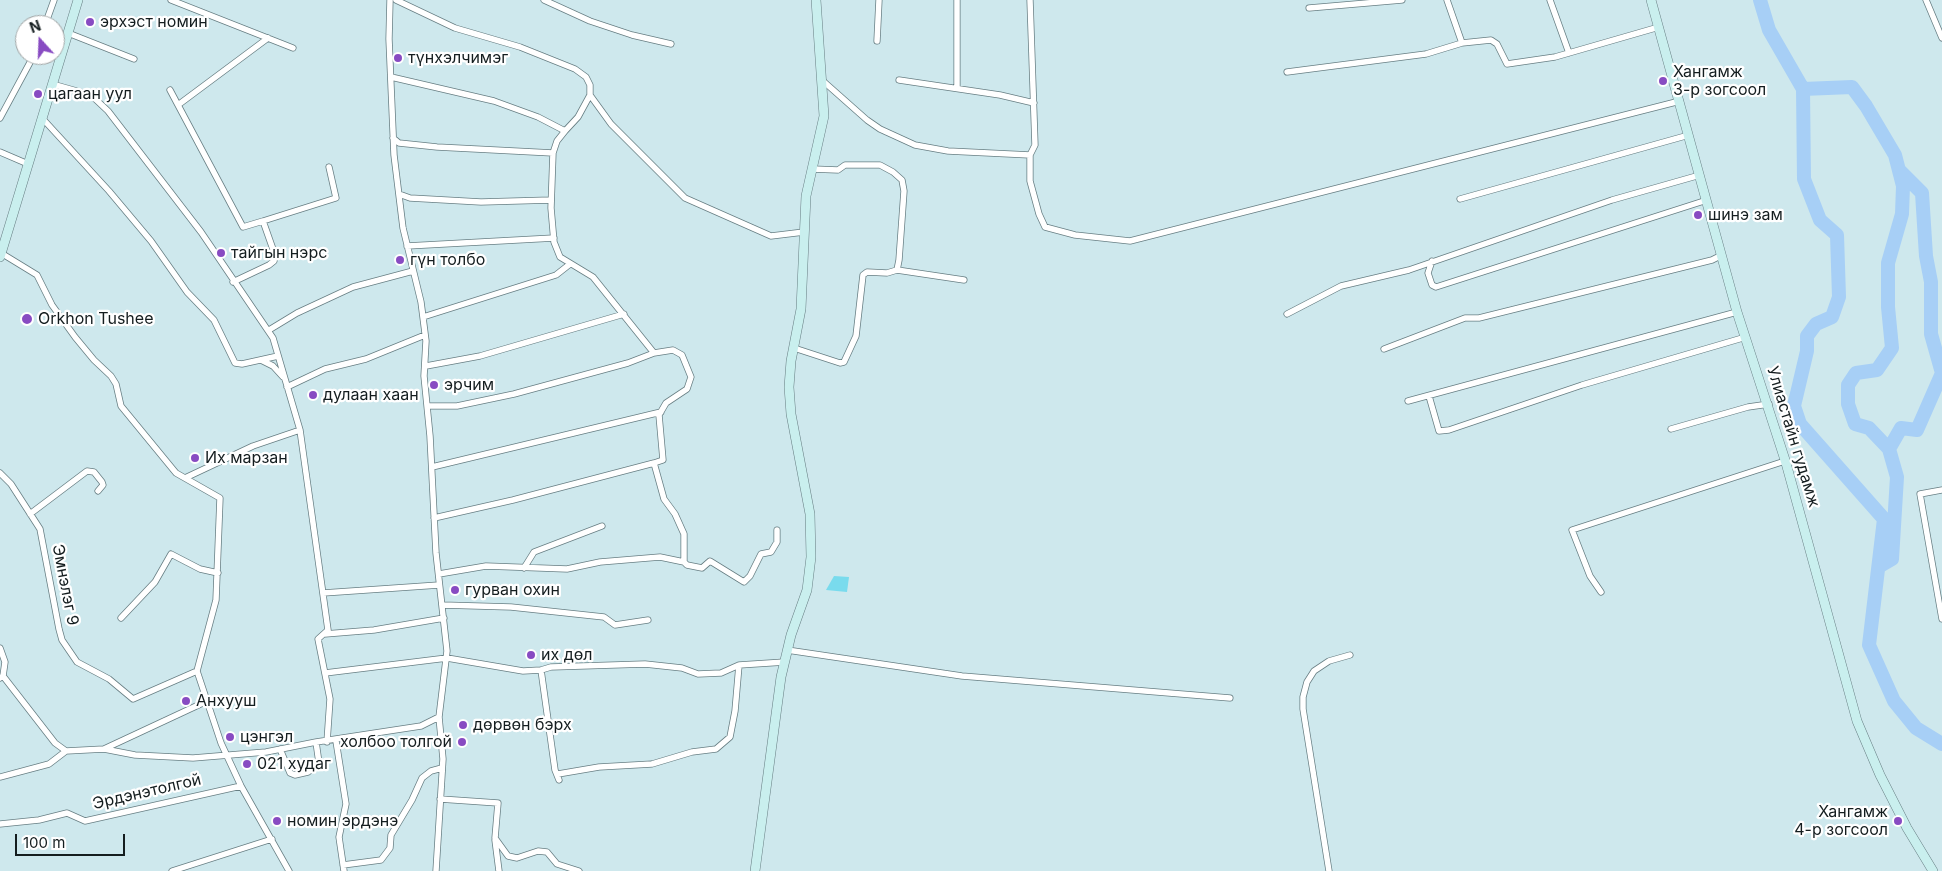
<!DOCTYPE html>
<meta charset="utf-8">
<style>
body{margin:0}
#map{position:relative;width:1942px;height:871px;overflow:hidden;background:#cee8ed;font-family:Inter,sans-serif}
canvas{display:block}
.north{position:absolute;left:15px;top:15px;width:50px;height:50px;box-sizing:border-box;background:#fff;border:1px solid #a1a5a5;border-radius:50%;rotate:340deg;font-size:14px;font-weight:700;line-height:20px;text-align:center;color:#141d1f}
.north::after{content:'';display:block;margin:auto;width:18px;height:22px;background:#884bc2;clip-path:polygon(50% 0,100% 100%,50% 72%,0 100%)}
.scale{position:absolute;left:15px;top:834px;width:110px;height:22px;box-sizing:border-box;border:2px solid #141d1f;border-top:0;padding-left:6px;font-size:15px;line-height:18px;white-space:nowrap;color:#141d1f;-webkit-text-stroke:4px #fff;paint-order:stroke}
</style>
<div id="map">
<canvas width="1942" height="871"></canvas>
<div class="north">N</div>
<div class="scale">100 m</div>
</div>
<script>
const g = document.querySelector('canvas').getContext('2d');
g.lineJoin = 'round';
function fillPath(path, color) {
  g.fillStyle = color;
  g.fill(path, 'evenodd');
}
function toPath(rows) {
  const path = new Path2D();
  for (const r of rows) {
    path.moveTo(r[0], r[1]);
    for (let i = 2; i < r.length; i += 2) path.lineTo(r[i], r[i + 1]);
  }
  return path;
}
function strokePath(path, color, width, dash) {
  g.strokeStyle = color;
  g.lineWidth = width;
  g.lineCap = dash ? 'butt' : 'round';
  g.setLineDash(dash || []);
  g.stroke(path);
}
function label(font, color, halo, rows, align = 'center') {
  g.font = font + ' Inter,sans-serif';
  g.lineWidth = 4.5;
  g.setLineDash([]);
  g.textBaseline = 'middle';
  g.strokeStyle = halo;
  g.fillStyle = color;
  for (const [text, x, y, turn = 0] of rows) {
    g.save();
    g.translate(x, y);
    g.rotate((+turn || 0) * Math.PI / 180);
    g.textAlign = isNaN(turn) ? turn : align;
    if (halo) g.strokeText(text, 0, 0);
    g.fillText(text, 0, 0);
    g.restore();
  }
}
fillPath(toPath([
 [834,576,849,577,847,592,826,590]
]), '#79dbed');
strokePath(toPath([
 [1760,0,1769,30,1803,89,1804,179,1820,220,1837,235,1839,297,1832,317,1816,324,1807,336,1807,351,1794,406,1800,424,1884,519,1869,645,1894,701,1916,728,1942,744],
 [1803,89,1852,87,1866,106,1895,155,1903,186,1902,214,1888,263,1888,307,1892,348,1877,370,1856,373,1848,385,1848,404,1855,424,1869,428,1889,449,1897,477,1892,559,1880,566],
 [1889,449,1901,428,1917,430,1942,373,1931,334,1931,282,1926,256,1922,193,1899,170]
]), '#a7cff6', 14);
const street = toPath([
 [171,0,293,48],
 [390,0,389,39,394,155,403,228,421,302,426,341,424,376,430,436,436,553,447,651,439,717,443,759,436,871],
 [396,0,455,28,520,47,575,69,586,77,590,85,590,95,611,124,685,198,771,236,804,232],
 [544,0,590,21,632,35,671,44],
 [1030,0,1035,145,1030,155,1030,181,1039,214,1045,227,1075,235,1130,241,1680,101],
 [1447,0,1462,43],
 [1550,0,1569,53],
 [1926,0,1942,38],
 [1309,8,1402,0],
 [45,25,54,0],
 [68,33,134,59],
 [877,41,879,0],
 [1287,72,1426,54,1462,43,1491,40,1497,44,1507,64,1555,57,1659,27],
 [391,77,494,101,538,117,565,131,578,117,590,95],
 [899,80,1000,95,1034,103],
 [823,81,867,120,880,129,915,145,948,151,1030,155],
 [52,84,91,95,108,111,201,232,273,338,300,430,328,630,318,639,330,699,327,742],
 [957,88,957,0],
 [170,90,243,227,263,221,275,255,274,261,269,265,233,282],
 [178,105,268,38],
 [0,118,34,55],
 [42,118,109,191,151,241,187,292,214,320,235,363,242,364,278,356],
 [393,138,399,143,437,147,553,153],
 [0,152,28,164],
 [399,194,410,198,481,202,551,200],
 [1460,199,1689,135],
 [263,221,336,198,329,167],
 [407,246,554,238],
 [1,253,37,275,52,305,75,337,94,360,111,376,116,384,121,406,176,473,220,498,216,600,197,671,221,743,241,786,289,871],
 [1432,261,1428,273,1432,285,1436,287,1707,200],
 [897,270,964,280],
 [1287,314,1341,286,1409,270,1612,200,1700,175],
 [423,317,556,275,570,264],
 [269,330,297,313,353,287,413,271],
 [794,348,840,363,844,362,856,336,863,275,867,272,887,273,897,270,899,260,904,191,902,180,893,172,880,165,845,165,838,170,812,169],
 [1384,349,1465,318,1479,318,1712,260,1722,255],
 [261,360,273,366,283,377],
 [426,366,480,356,624,314],
 [287,387,325,369,366,359,425,335],
 [1429,396,1439,431,1449,430,1582,385,1746,337],
 [1408,401,1737,312],
 [427,406,457,406,514,394,628,363,654,353],
 [1671,429,1748,407,1769,404],
 [432,467,661,412],
 [0,473,11,484,40,529,59,629,62,640,77,662,109,679,133,699,197,671],
 [185,478,253,446,300,430],
 [1942,490,1920,494,1942,619],
 [30,514,87,471,94,472,102,482,103,485,98,491],
 [434,518,513,500,654,463],
 [684,562,687,565,702,568,710,561,744,582,750,576,761,554,771,552,777,542,777,530],
 [524,568,534,552,602,526],
 [439,574,486,566,567,569,600,562,660,557,684,562,684,534,675,514,664,499,654,463,663,460,659,415,666,403,687,389,691,377,682,355,673,350,654,353,593,277,560,257,554,242,551,208,553,153,557,141,565,131],
 [1601,592,1590,576,1572,530,1785,461],
 [323,593,439,585],
 [442,605,511,607,604,617,615,625,648,620],
 [121,618,155,582,171,554,200,569,218,573],
 [325,634,374,630,444,618],
 [0,648,5,662,3,676,0,678],
 [787,650,962,676,1230,698],
 [541,670,555,770,559,780],
 [325,673,447,658,523,671,541,670,551,667,645,664,682,668,698,674,721,673,739,665,785,662],
 [3,676,55,743,66,751,104,749,135,755,193,758,266,752,316,742,421,726,439,717],
 [336,741,346,804,339,837,344,871],
 [104,749,207,701],
 [280,749,290,773,295,775,308,772,319,763,316,742],
 [558,774,599,767,652,764,692,752,716,749,730,737,735,711,739,665],
 [0,777,49,764,66,751],
 [440,799,498,803,495,838,508,856,517,858,538,851,547,852,557,864,579,871],
 [0,824,39,820,67,813,85,821,241,786],
 [495,840,499,871],
 [343,865,381,860,390,848,391,835,412,800,422,778,431,771,442,768],
 [172,871,272,839],
 [1329,871,1303,709,1303,697,1307,682,1314,671,1329,661,1350,655]
]);
const secondary = toPath([
 [1651,0,1737,312,1786,463,1857,721,1880,775,1907,828,1933,871],
 [0,257,78,0],
 [755,871,781,677,791,635,807,590,811,557,810,514,791,414,789,387,791,361,801,309,806,196,824,116,816,0]
]);
strokePath(street, '#677e83', 7);
strokePath(secondary, '#677e83', 10);
strokePath(street, '#fff', 5.5);
strokePath(secondary, '#c9efee', 9);
for (const [x, y, r, color] of [
 [90,22,5,"#884bc2"],
 [398,58,5,"#884bc2"],
 [1663,81,5,"#884bc2"],
 [38,94,5,"#884bc2"],
 [1698,215,5,"#884bc2"],
 [221,253,5,"#884bc2"],
 [400,260,5,"#884bc2"],
 [27,319,6,"#884bc2"],
 [434,385,5,"#884bc2"],
 [313,395,5,"#884bc2"],
 [195,458,5,"#884bc2"],
 [455,590,5,"#884bc2"],
 [531,655,5,"#884bc2"],
 [186,701,5,"#884bc2"],
 [463,725,5,"#884bc2"],
 [230,737,5,"#884bc2"],
 [462,742,5,"#884bc2"],
 [247,764,5,"#884bc2"],
 [277,821,5,"#884bc2"],
 [1898,821,5,"#884bc2"]
]) {
  const dot = new Path2D();
  dot.arc(x, y, r, 0, 2 * Math.PI);
  g.fillStyle = color;
  g.fill(dot);
  strokePath(dot, '#fff', 2);
}
label('16px', '#141d1f', '#fff', [
 ["эрхэст номин",100,22],
 ["түнхэлчимэг",408,58],
 ["Хангамж",1673,72],
 ["3-р зогсоол",1673,90],
 ["цагаан уул",48,94],
 ["шинэ зам",1708,215],
 ["тайгын нэрс",231,253],
 ["гүн толбо",410,260],
 ["Orkhon Tushee",38,319],
 ["эрчим",444,385],
 ["дулаан хаан",323,395],
 ["Их марзан",205,458],
 ["гурван охин",465,590],
 ["их дөл",541,655],
 ["Анхууш",196,701],
 ["дөрвөн бэрх",473,725],
 ["цэнгэл",240,737],
 ["холбоо толгой",452,742,"right"],
 ["021 худаг",257,764],
 ["Хангамж",1888,812,"right"],
 ["4-р зогсоол",1888,830,"right"],
 ["номин эрдэнэ",287,821]
], 'left');
label('16px', '#141d1f', '#fff', [
 ["Улиастайн гудамж",1793,437,73],
 ["Эмнэлэг 9",65,585,79],
 ["Эрдэнэтолгой",147,792,-13]
]);
</script>
